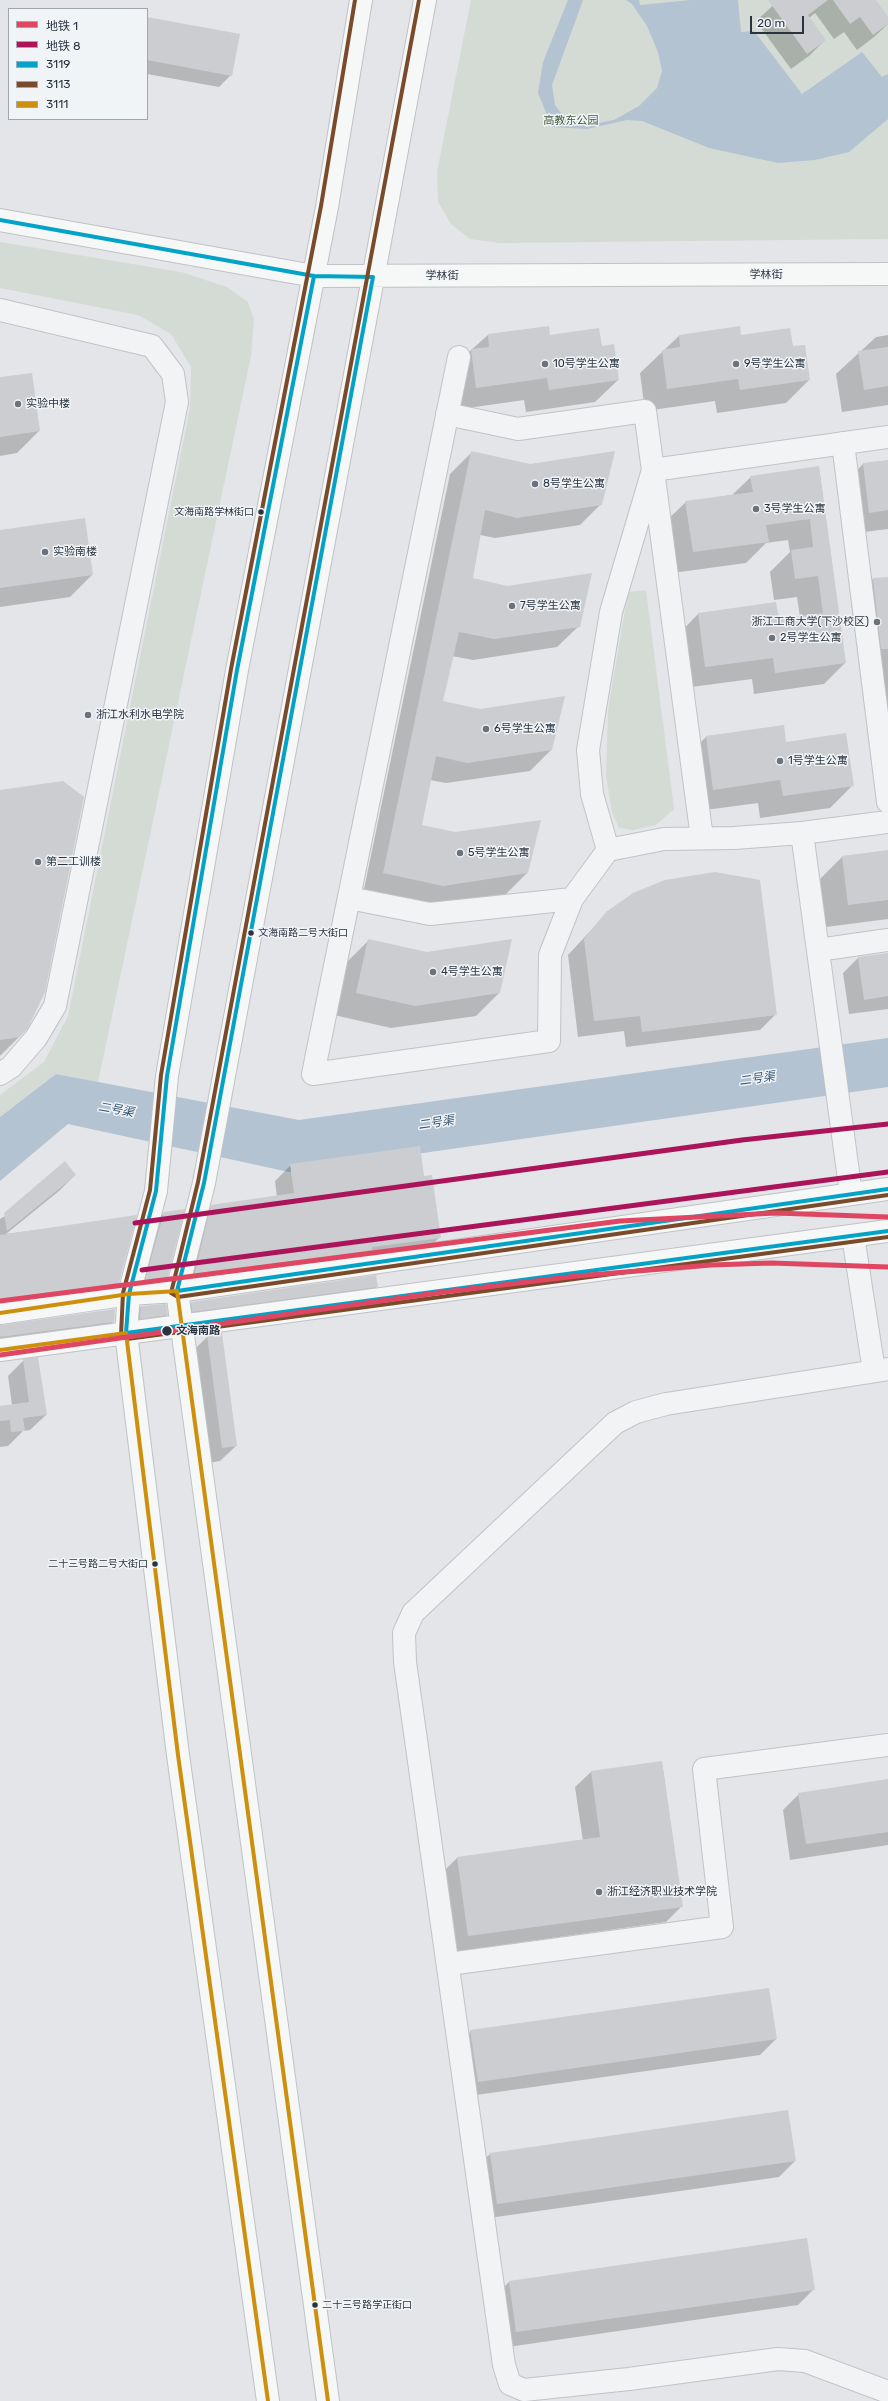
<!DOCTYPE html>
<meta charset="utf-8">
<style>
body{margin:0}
#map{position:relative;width:888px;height:2401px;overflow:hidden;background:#e3e5e8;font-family:Rubik,"Noto Sans SC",sans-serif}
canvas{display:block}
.legend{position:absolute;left:8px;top:8px;width:140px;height:112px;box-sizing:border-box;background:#f1f4f7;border:1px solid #a1a7ae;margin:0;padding:5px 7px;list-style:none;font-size:12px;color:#2a3441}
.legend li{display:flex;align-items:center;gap:8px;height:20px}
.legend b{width:20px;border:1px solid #a1a7ae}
.scale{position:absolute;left:750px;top:16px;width:54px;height:18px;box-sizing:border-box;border:2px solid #2a3441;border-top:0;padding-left:5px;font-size:12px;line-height:14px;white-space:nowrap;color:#2a3441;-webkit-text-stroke:3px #f1f4f7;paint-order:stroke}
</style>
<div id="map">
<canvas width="888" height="2401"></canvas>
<ul class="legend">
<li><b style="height:5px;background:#df4661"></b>地铁 1</li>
<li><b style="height:5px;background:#ac145a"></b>地铁 8</li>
<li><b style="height:5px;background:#02a3c7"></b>3119</li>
<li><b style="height:5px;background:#7a4b2a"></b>3113</li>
<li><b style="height:5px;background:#ce8f0d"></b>3111</li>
</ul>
<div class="scale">20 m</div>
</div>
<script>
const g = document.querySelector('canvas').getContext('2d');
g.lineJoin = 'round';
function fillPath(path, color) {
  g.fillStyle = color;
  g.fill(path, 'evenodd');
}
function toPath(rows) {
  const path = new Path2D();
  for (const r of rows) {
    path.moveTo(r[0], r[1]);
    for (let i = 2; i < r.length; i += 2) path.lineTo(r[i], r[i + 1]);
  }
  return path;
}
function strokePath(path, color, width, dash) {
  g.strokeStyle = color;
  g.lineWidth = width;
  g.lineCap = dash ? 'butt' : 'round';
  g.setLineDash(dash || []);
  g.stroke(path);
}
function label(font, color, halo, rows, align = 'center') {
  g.font = font + ' Rubik,"Noto Sans SC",sans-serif';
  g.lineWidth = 3;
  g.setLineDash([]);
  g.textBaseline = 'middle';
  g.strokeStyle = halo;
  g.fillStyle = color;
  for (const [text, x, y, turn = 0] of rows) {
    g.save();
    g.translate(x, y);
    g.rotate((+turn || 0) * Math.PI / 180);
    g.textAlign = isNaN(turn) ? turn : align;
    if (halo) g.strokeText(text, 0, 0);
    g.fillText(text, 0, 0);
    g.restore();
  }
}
fillPath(toPath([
 [471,0,888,0,888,239,500,243,470,239,451,224,438,202,437,172],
 [0,242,181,272,227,287,248,302,254,319,251,356,98,1082,56,1074,0,1117,0,1095,44,1062,68,1016,190,408,191,367,171,334,138,315,0,288],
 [646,590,674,809,656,825,633,830,619,828,612,812,606,776,608,710,628,592]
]), '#d4dbd4');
fillPath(toPath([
 [568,0,583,0,552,85,555,105,565,118,588,125,614,120,639,106,657,88,662,71,658,52,647,26,632,4,626,0,639,0,640,5,691,0,738,0,741,32,754,31,802,94,862,52,882,77,888,74,888,119,849,152,815,160,778,163,709,148,642,121,627,120,587,129,552,127,538,93,543,62],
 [888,1038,888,1087,289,1172,68,1124,0,1181,0,1117,56,1074,299,1120]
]), '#b3c3d2');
fillPath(toPath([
 [779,0,875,0,888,18,888,24,874,37,857,50,844,32,834,39,815,13,809,18,825,40,809,56,791,69,756,21],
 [147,18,231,75,219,87,147,74],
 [548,327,549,336,601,347,618,380,595,402,526,412,524,400,454,410,449,373,471,350,488,335],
 [739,327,740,336,792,348,809,380,786,403,717,413,715,401,645,411,640,373,679,336],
 [888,335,888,405,842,412,836,374,876,337],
 [0,378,39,431,17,453,0,456],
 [472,452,601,504,580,525,495,538,480,535,472,579,579,626,557,647,473,660,452,656,442,702,552,749,530,771,446,783,430,780,421,826,527,873,506,894,421,907,363,894,450,474],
 [888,461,888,529,848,534,841,486,863,464],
 [819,467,845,663,824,684,754,694,752,679,684,688,677,636,698,614,778,620,800,617,797,597,774,600,770,572,790,552,788,540,766,543,746,563,672,573,664,523,686,502,732,495,751,477],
 [0,531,92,575,70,597,0,607],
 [888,578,888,794,876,795,851,601,873,579],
 [706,737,786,743,853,785,830,808,760,818,758,803,690,812,683,760],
 [0,791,20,1036,0,1056],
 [888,851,888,919,826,927,820,879,842,857],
 [607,913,776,1014,760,1030,626,1047,624,1031,578,1037,568,955],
 [369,940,499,993,476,1016,391,1028,334,1015,346,963],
 [888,954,888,1009,849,1014,843,973,858,958],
 [291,1165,423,1177,440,1237,424,1253,179,1291,196,1222,212,1206,277,1197,275,1181],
 [75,1175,59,1191,6,1234,135,1217,118,1282,102,1298,0,1313,0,1219],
 [164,1213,166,1279,150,1295,130,1296,148,1229],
 [377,1286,361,1302,176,1318,192,1303],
 [141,1307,167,1315,151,1330,125,1323],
 [113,1322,97,1338,0,1351,0,1326],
 [208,1336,236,1446,220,1461,207,1463,192,1352],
 [24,1360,46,1415,30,1430,23,1431,8,1446,0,1447,0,1407,12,1405,8,1376],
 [662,1762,682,1906,666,1922,452,1952,441,1874,457,1858,583,1841,575,1787,591,1772],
 [888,1780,888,1845,790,1860,783,1810,799,1794],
 [471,2031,776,2039,760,2055,462,2097,455,2047],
 [490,2154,795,2161,779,2177,482,2219,474,2169],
 [509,2282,814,2289,798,2305,501,2348,493,2298]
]), '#0003');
fillPath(toPath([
 [768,0,828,0,808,15,826,40,807,54],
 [833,0,876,0,888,17,888,24,873,35,860,17,850,24],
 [147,17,240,34,232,76,147,60],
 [549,326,550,335,599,328,602,346,614,344,619,380,549,390,547,378,476,388,471,349,489,347,488,334],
 [740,326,741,335,790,328,793,346,805,345,810,380,740,390,738,379,667,389,662,350,680,347,679,335],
 [888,347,888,386,864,390,858,351],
 [32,373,40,431,0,437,0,377],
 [471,451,530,464,615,451,602,505,517,518,485,510,473,578,507,586,592,573,580,627,494,639,459,632,443,701,480,709,565,696,552,750,467,763,436,756,422,825,455,832,541,820,528,873,443,886,383,873],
 [888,460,888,510,869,513,863,463],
 [819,466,846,663,775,673,773,658,705,667,698,613,776,602,779,619,823,613,818,576,795,579,791,550,813,547,810,519,766,525,769,542,693,552,685,501,753,492,750,476],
 [85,518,93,575,0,588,0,530],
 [888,577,888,649,881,649,873,578],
 [784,725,786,742,846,733,854,786,783,796,780,780,713,790,706,736],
 [63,781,84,797,45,992,28,1028,20,1037,0,1040,0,790],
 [888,850,888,900,848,905,842,856],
 [715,872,760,880,777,1015,642,1032,640,1016,594,1021,584,939,606,912,633,893,665,880],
 [368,939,427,952,512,939,500,993,415,1006,356,993],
 [888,953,888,996,864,1000,858,957],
 [420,1146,424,1176,432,1175,441,1238,372,1247,372,1250,194,1276,211,1205,294,1193,290,1164],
 [65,1161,76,1175,7,1231,4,1213],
 [185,1209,167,1279,145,1280,164,1212],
 [137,1215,119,1283,0,1300,0,1235],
 [376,1275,378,1287,192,1312,191,1302],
 [166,1304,168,1315,140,1319,141,1306],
 [115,1309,114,1322,0,1337,0,1325],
 [222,1333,237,1446,222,1448,207,1335],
 [38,1357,47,1415,23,1418,25,1431,11,1432,10,1420,0,1421,0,1406,29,1402,23,1359],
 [662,1761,683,1907,468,1936,457,1857,600,1837,591,1771],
 [888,1779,888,1832,806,1844,798,1793],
 [769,1988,777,2039,478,2082,470,2030],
 [788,2110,796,2161,497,2204,490,2153],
 [807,2238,815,2290,516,2332,509,2281]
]), '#cbcdd0');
const minor = toPath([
 [0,310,152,346,173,374,177,402,55,1006,36,1038,11,1067,0,1074],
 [459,357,313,1074,549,1041,550,955,572,899,608,850,664,839,734,838,802,833,888,822],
 [447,414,518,429,645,411,702,838],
 [843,443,888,802],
 [802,833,851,1194],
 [608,850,592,794,588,750,611,612,653,470,888,437],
 [349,898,430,914,572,899],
 [818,950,888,940],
 [853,1236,874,1371],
 [888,1369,666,1404,636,1412,615,1423,413,1613,404,1633,405,1662,504,2365,510,2384,524,2390,629,2379,778,2359,805,2361,888,2392],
 [449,1964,722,1927,704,1769,888,1745]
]);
const major = toPath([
 [0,220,314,276,888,274],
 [0,1313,129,1294,177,1291,888,1189],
 [0,1350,888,1231],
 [268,2401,178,1755,126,1333,129,1294,156,1191,167,1076,237,670,327,207,361,0],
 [328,2401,177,1291,204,1183,425,0]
]);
strokePath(minor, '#c1c3c6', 24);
strokePath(major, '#c0c2c6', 24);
strokePath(minor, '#f2f3f5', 22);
strokePath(major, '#f6f7f7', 22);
strokePath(toPath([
 [0,220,314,276,373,277,204,1183,177,1291,888,1189],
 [314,276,237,670,167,1076,156,1191,129,1294,126,1333,888,1231]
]), '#02a3c7', 4);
strokePath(toPath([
 [355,0,321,206,231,669,161,1075,150,1190,123,1293,121,1335,127,1339,888,1237],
 [419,0,198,1182,171,1293,178,1297,888,1195]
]), '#7a4b2a', 4);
strokePath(toPath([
 [0,1313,129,1294,177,1291,328,2401],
 [0,1350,126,1333,178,1755,268,2401]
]), '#ce8f0d', 4);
strokePath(toPath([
 [0,1301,620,1221,776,1213,888,1217],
 [0,1355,444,1292,577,1276,711,1265,771,1263,888,1267]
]), '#df4661', 5);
strokePath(toPath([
 [135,1223,742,1140,888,1124],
 [142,1270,888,1172]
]), '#ac145a', 5);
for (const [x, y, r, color] of [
 [545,364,4,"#6b727b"],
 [736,364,4,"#6b727b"],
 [18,404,4,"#6b727b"],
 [535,484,4,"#6b727b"],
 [756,509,4,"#6b727b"],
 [261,512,3.5,"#2a3441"],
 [45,552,4,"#6b727b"],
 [512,606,4,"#6b727b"],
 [877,622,4,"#6b727b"],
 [772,638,4,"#6b727b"],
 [88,715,4,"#6b727b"],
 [486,729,4,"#6b727b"],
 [780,761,4,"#6b727b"],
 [460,853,4,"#6b727b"],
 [38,862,4,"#6b727b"],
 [251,933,3.5,"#2a3441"],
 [433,972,4,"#6b727b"],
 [167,1331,5.5,"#2a3441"],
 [155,1564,3.5,"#2a3441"],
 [599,1892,4,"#6b727b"],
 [315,2305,3.5,"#2a3441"]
]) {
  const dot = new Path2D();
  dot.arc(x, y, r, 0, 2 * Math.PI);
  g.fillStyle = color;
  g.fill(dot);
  strokePath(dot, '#f1f4f7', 1.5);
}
label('10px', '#2a3441', '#f1f4f7', [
 ["文海南路学林街口",254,512],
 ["文海南路二号大街口",258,933,"left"],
 ["二十三号路二号大街口",148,1564],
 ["二十三号路学正街口",322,2305,"left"]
], 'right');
label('11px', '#415c38', '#f1f4f7', [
 ["高教东公园",571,121]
]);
label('11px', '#2a3441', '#f1f4f7', [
 ["学林街",766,275],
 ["学林街",442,276]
]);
label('11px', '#2a3441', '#f1f4f7', [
 ["10号学生公寓",553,364],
 ["9号学生公寓",744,364],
 ["实验中楼",26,404],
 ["8号学生公寓",543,484],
 ["3号学生公寓",764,509],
 ["实验南楼",53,552],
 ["7号学生公寓",520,606],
 ["浙江工商大学(下沙校区)",869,622,"right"],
 ["2号学生公寓",780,638],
 ["浙江水利水电学院",96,715],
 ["6号学生公寓",494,729],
 ["1号学生公寓",788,761],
 ["5号学生公寓",468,853],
 ["第二工训楼",46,862],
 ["4号学生公寓",441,972],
 ["浙江经济职业技术学院",607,1892]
], 'left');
label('bold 11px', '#2a3441', '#f1f4f7', [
 ["文海南路",176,1331]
], 'left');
label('italic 12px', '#355574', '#f1f4f7', [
 ["二号渠",757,1079,-8],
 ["二号渠",116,1110,10],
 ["二号渠",436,1123,-8]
]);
</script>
